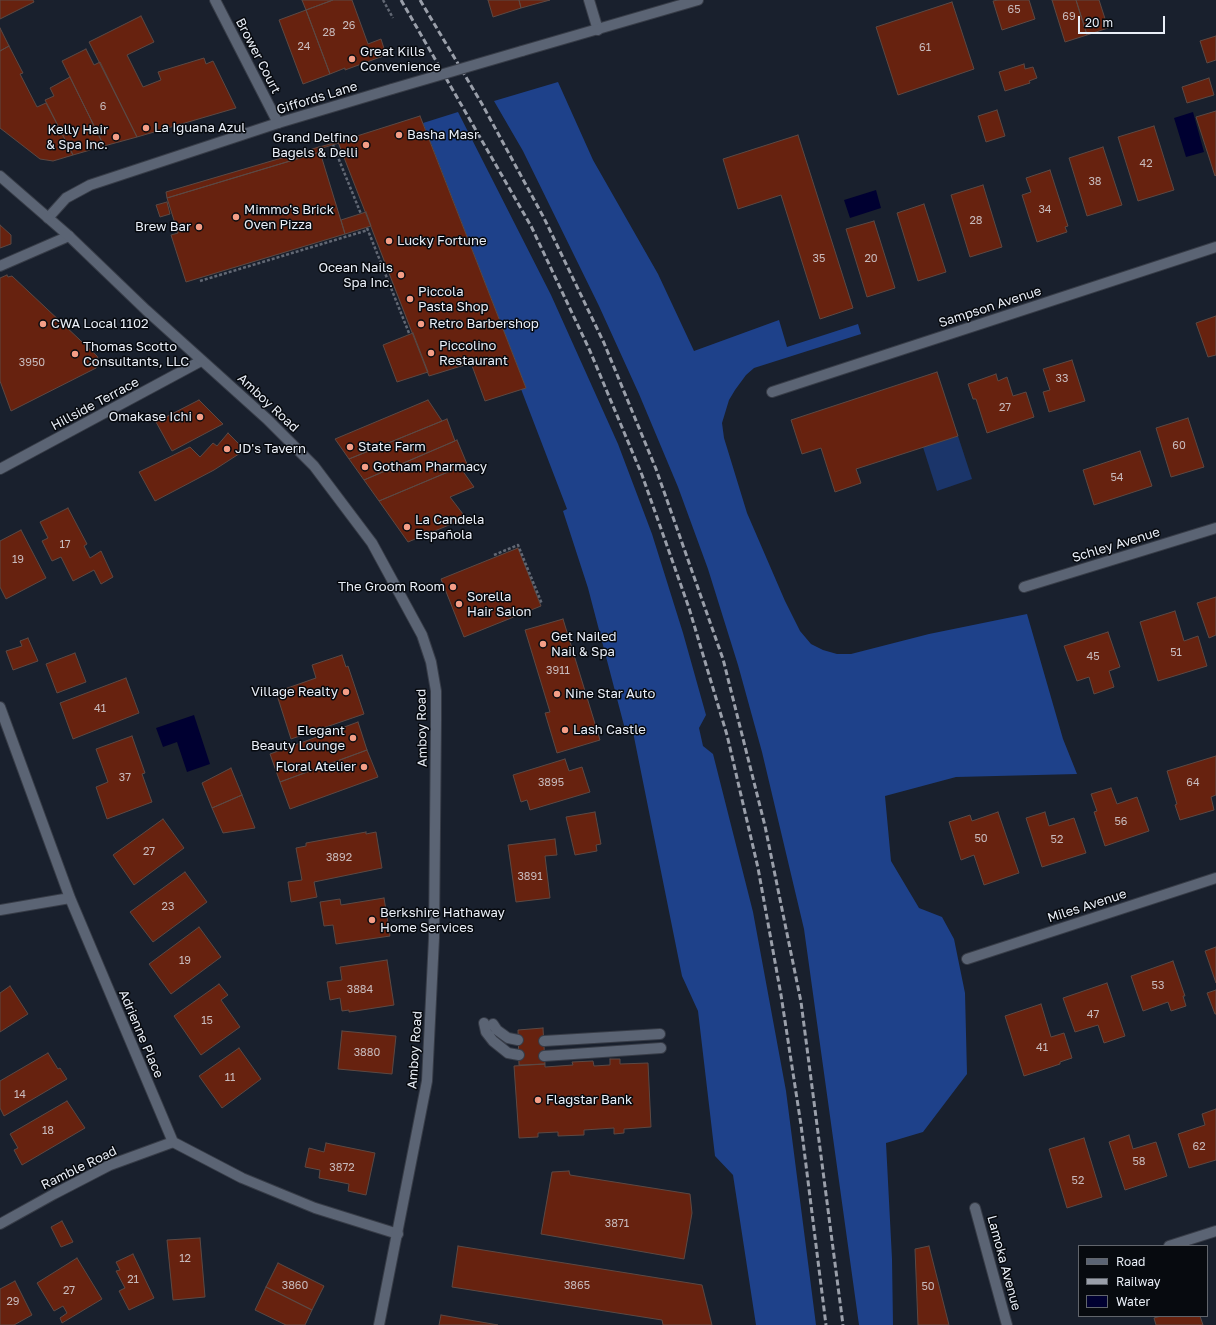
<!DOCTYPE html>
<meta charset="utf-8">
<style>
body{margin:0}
#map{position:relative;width:1216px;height:1325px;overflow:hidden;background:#19202d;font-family:"Golos Text",sans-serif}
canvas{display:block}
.legend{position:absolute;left:1078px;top:1245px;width:130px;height:72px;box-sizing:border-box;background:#070a0f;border:1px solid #61656c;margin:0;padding:5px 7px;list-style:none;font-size:12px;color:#e9eef7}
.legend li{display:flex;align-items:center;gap:8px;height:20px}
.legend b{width:20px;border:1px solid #61656c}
.scale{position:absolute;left:1078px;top:16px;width:87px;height:18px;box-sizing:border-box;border:2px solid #e9eef7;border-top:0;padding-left:5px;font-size:12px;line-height:14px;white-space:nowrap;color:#e9eef7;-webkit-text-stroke:3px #070a0f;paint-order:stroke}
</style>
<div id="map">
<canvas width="1216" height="1325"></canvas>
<ul class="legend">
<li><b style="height:5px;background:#5b6474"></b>Road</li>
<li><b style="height:5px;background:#9a9faa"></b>Railway</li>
<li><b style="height:11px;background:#000031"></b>Water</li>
</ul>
<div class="scale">20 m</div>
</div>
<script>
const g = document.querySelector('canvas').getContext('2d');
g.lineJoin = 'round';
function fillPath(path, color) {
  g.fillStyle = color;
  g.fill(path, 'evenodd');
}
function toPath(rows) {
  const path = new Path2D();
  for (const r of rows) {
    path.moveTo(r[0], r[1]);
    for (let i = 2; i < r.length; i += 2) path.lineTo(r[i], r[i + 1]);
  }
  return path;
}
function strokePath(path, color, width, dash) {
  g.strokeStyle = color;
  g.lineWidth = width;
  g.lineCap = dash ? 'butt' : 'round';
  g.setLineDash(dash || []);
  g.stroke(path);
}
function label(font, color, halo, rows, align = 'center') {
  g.font = font + ' "Golos Text",sans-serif';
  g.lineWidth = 3;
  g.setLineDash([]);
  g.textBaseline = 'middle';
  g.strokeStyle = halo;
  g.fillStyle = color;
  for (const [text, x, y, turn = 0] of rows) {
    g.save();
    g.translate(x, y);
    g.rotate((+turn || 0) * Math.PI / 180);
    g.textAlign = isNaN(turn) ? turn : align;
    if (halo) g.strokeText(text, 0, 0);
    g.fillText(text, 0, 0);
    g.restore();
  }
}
fillPath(toPath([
 [958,436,972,479,937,491,923,447]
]), '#1b356a');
fillPath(toPath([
 [558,82,593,160,658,274,694,351,779,320,787,347,858,324,861,334,754,368,746,375,735,390,729,400,722,423,724,438,747,513,785,601,800,631,811,644,823,650,837,654,851,654,929,634,1027,614,1063,739,1077,774,956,777,885,796,891,861,919,908,942,917,954,939,965,993,967,1074,923,1132,886,1143,892,1259,893,1325,859,1325,804,929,762,752,738,665,708,569,678,487,639,394,599,306,523,151,494,101],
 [458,112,551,295,618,444,652,534,683,633,706,715,699,728,703,746,713,754,753,912,786,1091,816,1325,756,1325,733,1175,715,1156,698,1011,682,976,633,732,626,733,588,588,563,511,567,509,521,389,526,388,423,123]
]), '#1e418a');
fillPath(toPath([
 [1193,112,1204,152,1186,157,1174,118],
 [876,190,881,208,850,218,844,200],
 [194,715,210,764,187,772,177,742,163,747,156,728]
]), '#000031');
const building = toPath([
 [0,0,33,0,34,2,0,19,0,0],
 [302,0,333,0,306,10,302,0],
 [333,0,352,0,368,44,381,39,386,55,345,70,345,68,330,74,306,10,333,0],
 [488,0,519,0,521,8,493,17,488,0],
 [519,0,550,0,521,8,519,0],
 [998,0,1029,0,1035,19,1002,30,993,1,998,0],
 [1052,0,1076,0,1087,35,1065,42,1052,0],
 [1076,0,1099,0,1108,28,1087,35,1076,0],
 [952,2,974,69,898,95,876,27,952,2],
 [306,10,330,74,303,84,279,20,306,10],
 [141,16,154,42,127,55,143,87,161,80,158,72,204,58,206,64,213,61,236,108,137,137,89,42,141,16],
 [0,28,9,46,0,51,0,28],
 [1216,36,1216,60,1207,63,1200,41,1216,36],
 [9,46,23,73,20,74,37,107,46,103,73,155,53,161,40,159,0,128,0,51,9,46],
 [86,49,94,65,100,62,137,137,104,146,62,61,86,49],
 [1024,64,1025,69,1033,67,1037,78,1029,81,1030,83,1005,91,999,72,1024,64],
 [70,77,104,146,73,155,45,100,54,96,50,88,70,77],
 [1209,78,1214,95,1187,103,1182,87,1209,78],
 [997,110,1005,136,986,142,978,116,997,110],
 [1216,111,1216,175,1215,176,1196,117,1216,111],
 [420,116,526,388,485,401,471,363,429,376,338,142,420,116],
 [1154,126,1174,190,1138,201,1118,137,1154,126],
 [798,135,853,308,820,319,781,195,738,209,723,159,798,135],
 [338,142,339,143,319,149,319,147,338,142],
 [319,147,320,152,167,198,166,192,319,147],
 [1103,147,1122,205,1087,216,1069,158,1103,147],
 [320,152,345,234,186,282,171,235,178,233,167,198,320,152],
 [1050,170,1068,226,1065,227,1067,232,1037,242,1022,195,1031,192,1026,178,1050,170],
 [983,185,1002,247,970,257,951,195,983,185],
 [167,202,170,214,160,217,156,205,167,202],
 [924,204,946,272,918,281,897,213,924,204],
 [366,212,371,226,345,234,341,220,366,212],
 [874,221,895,288,867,297,846,229,874,221],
 [0,225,11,235,11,244,0,248,0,225],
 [7,275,8,277,12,276,97,356,99,361,96,368,11,411,0,381,0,278,7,275],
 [1216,316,1216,355,1208,357,1196,323,1216,316],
 [413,333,428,372,397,382,383,345,413,333],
 [1072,360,1085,401,1049,412,1043,392,1050,390,1043,369,1072,360],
 [937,372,958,436,856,469,861,483,835,492,821,448,802,454,791,420,937,372],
 [996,374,998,381,1007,377,1013,396,1026,392,1034,417,987,433,976,399,973,399,968,384,996,374],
 [199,400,223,424,172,451,156,422,199,400],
 [428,400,442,421,349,459,335,439,428,400],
 [1188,418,1204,467,1171,477,1156,428,1188,418],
 [447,419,455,441,364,480,349,459,447,419],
 [228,433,245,450,214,470,155,501,139,472,190,447,200,457,213,443,217,446,228,433],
 [457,440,467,464,379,501,364,480,457,440],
 [1140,451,1152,486,1094,505,1083,470,1140,451],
 [460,467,474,487,450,497,466,518,408,542,379,501,460,467],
 [68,508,87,544,84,546,90,558,101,551,113,577,101,584,94,570,73,581,61,557,52,561,42,541,48,538,40,522,68,508],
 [21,530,46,578,6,599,0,587,0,541,21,530],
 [518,548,541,606,464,637,441,579,518,548],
 [1216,597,1216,635,1209,638,1197,603,1216,597],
 [1175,611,1184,641,1198,636,1207,666,1158,681,1140,622,1175,611],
 [563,619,600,740,557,753,545,713,550,712,525,630,563,619],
 [1108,632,1120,667,1109,671,1114,687,1094,694,1089,677,1077,681,1064,646,1108,632],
 [28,638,38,661,13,670,6,651,22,646,20,641,28,638],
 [75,653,86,682,57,693,46,664,75,653],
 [342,655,346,667,348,666,364,714,291,739,276,692,316,678,312,665,342,655],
 [126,678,139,713,73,739,60,703,126,678],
 [358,722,367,750,280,782,270,754,358,722],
 [132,736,145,773,142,774,152,802,107,819,96,787,108,782,96,749,132,736],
 [367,750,378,777,290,809,280,782,367,750],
 [1216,756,1216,795,1211,797,1214,810,1180,820,1175,805,1177,804,1167,771,1216,756],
 [565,759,569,771,582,767,590,792,530,810,527,800,521,802,513,775,565,759],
 [231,768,242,795,212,808,202,783,231,768],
 [1111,788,1117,804,1137,797,1149,831,1105,846,1094,812,1097,811,1091,794,1111,788],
 [242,795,255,828,223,833,212,808,242,795],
 [595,812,601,844,596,845,597,851,575,855,566,817,595,812],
 [998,812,1019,873,984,885,974,855,961,860,949,822,970,815,972,821,998,812],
 [1045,812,1049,826,1074,818,1086,853,1042,867,1026,818,1045,812],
 [163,819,184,848,134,885,113,855,163,819],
 [366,832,366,834,376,832,382,868,314,882,317,897,291,902,288,882,302,880,296,848,306,846,306,843,366,832],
 [555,839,557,855,545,856,550,898,516,902,508,845,555,839],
 [185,872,207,902,153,942,130,912,185,872],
 [384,898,390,936,336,944,333,925,324,926,320,902,340,899,341,905,384,898],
 [199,927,221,957,171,994,149,964,199,927],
 [1216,947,1216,983,1205,951,1216,947],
 [387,960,394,1005,349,1012,349,1010,342,1011,340,998,330,1000,327,982,342,980,340,967,387,960],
 [1173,961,1185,996,1183,996,1186,1006,1171,1011,1168,1002,1143,1011,1131,976,1173,961],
 [1107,983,1125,1036,1104,1043,1098,1025,1075,1032,1063,998,1107,983],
 [219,984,228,995,221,1000,240,1027,201,1055,174,1016,219,984],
 [10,986,28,1014,0,1032,0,993,10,986],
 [1216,990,1216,1014,1215,1014,1207,993,1216,990],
 [1041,1004,1051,1037,1064,1033,1072,1058,1060,1062,1060,1064,1024,1076,1005,1016,1041,1004],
 [543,1028,545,1064,519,1065,518,1030,543,1028],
 [342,1031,396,1036,392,1074,338,1069,342,1031],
 [239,1048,261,1079,222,1108,199,1076,239,1048],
 [48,1053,58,1069,60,1068,67,1079,4,1116,0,1108,0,1081,48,1053],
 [610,1059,620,1059,620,1064,648,1063,651,1127,624,1129,624,1133,614,1134,614,1128,584,1130,584,1135,558,1136,558,1132,538,1133,538,1137,519,1138,514,1066,545,1064,545,1067,573,1065,572,1062,593,1061,594,1066,610,1065,610,1059],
 [67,1101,85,1128,22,1165,14,1150,18,1148,10,1134,67,1101],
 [1216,1109,1216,1160,1189,1168,1178,1134,1205,1125,1202,1114,1216,1109],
 [1129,1135,1133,1149,1156,1142,1167,1176,1125,1190,1109,1142,1129,1135],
 [1084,1138,1102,1197,1067,1208,1049,1149,1084,1138],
 [326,1143,375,1153,366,1195,348,1191,349,1184,319,1178,320,1170,305,1167,309,1148,324,1152,326,1143],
 [569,1171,570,1175,690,1194,692,1213,684,1259,541,1234,552,1172,569,1171],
 [62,1221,73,1242,61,1247,51,1227,62,1221],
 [200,1238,205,1297,173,1300,167,1240,200,1238],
 [458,1246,702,1285,712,1325,663,1325,662,1320,452,1287,458,1246],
 [929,1246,949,1325,918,1325,915,1249,929,1246],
 [133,1254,154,1298,129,1310,119,1291,125,1288,116,1271,120,1270,116,1262,133,1254],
 [77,1258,102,1299,62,1323,60,1318,67,1313,63,1306,54,1311,37,1283,77,1258],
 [278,1263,324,1286,312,1310,266,1287,278,1263],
 [15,1281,32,1315,14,1325,0,1325,0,1289,15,1281],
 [266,1287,312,1310,305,1325,286,1325,255,1310,266,1287],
 [441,1315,498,1325,439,1325,441,1315],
 [1161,1316,1200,1316,1203,1325,1156,1325,1154,1318,1161,1316]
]);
fillPath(building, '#67220f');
strokePath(building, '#5c4944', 1);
const service = toPath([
 [484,1023,486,1032,493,1041,508,1053,519,1055],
 [493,1024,497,1030,508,1038,518,1040],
 [544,1041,660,1034],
 [544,1056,661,1048]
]);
const minor = toPath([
 [215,0,278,123],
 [589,0,598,30],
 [0,266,69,236],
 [772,392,1216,247],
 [0,469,201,361],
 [1024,587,1216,528],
 [0,707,70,898,173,1142,242,1178,315,1208,398,1234],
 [0,910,70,898],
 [967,959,1216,878],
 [975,1208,1007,1325],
 [0,1224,54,1194,110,1165,173,1142],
 [1169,1246,1216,1231]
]);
const tertiary = toPath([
 [522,51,698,0],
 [48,218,66,198,90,185,278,123,392,89]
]);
const secondary = toPath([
 [0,176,69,236,146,310,267,419,314,466,372,543,422,635,431,662,436,691,436,721,434,938,427,1081,379,1325]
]);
strokePath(service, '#373c47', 12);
strokePath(minor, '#373c47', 12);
strokePath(tertiary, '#373c47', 12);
strokePath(secondary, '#373c47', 12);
strokePath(toPath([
 [383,0,393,18],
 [331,139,333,143],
 [333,145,361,214],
 [367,228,409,333],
 [200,281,368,230],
 [494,555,518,545,542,604]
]), '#626874', 2.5, [3, 2]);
strokePath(service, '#5b6474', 10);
strokePath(minor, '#5b6474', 10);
strokePath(tertiary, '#5b6474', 10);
strokePath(secondary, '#5b6474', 10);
strokePath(toPath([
 [401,0,531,226,590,351,642,475,689,608,727,735,758,868,781,995,801,1125,826,1325],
 [420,0,482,104,544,218,604,343,656,469,723,659,765,826,801,1002,843,1325]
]), '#9a9faa', 3, [6, 3]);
const tertiaryBridge = toPath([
 [392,89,522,51]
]);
strokePath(tertiaryBridge, '#373c47', 12, []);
strokePath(tertiaryBridge, '#5b6474', 10);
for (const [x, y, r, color] of [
 [352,59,4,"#f49e87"],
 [146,128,4,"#f49e87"],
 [399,135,4,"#f49e87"],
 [116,137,4,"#f49e87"],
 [366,145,4,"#f49e87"],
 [236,217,4,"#f49e87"],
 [199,227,4,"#f49e87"],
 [389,241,4,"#f49e87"],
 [401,275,4,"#f49e87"],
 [410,299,4,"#f49e87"],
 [43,324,4,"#f49e87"],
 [421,324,4,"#f49e87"],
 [431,353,4,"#f49e87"],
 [75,354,4,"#f49e87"],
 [200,417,4,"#f49e87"],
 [350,447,4,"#f49e87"],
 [227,449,4,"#f49e87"],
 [365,467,4,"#f49e87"],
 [407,527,4,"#f49e87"],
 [453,587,4,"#f49e87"],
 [459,604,4,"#f49e87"],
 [543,644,4,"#f49e87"],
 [346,692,4,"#f49e87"],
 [557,694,4,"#f49e87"],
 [565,730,4,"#f49e87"],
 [353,738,4,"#f49e87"],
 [364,767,4,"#f49e87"],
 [372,920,4,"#f49e87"],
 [538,1100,4,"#f49e87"]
]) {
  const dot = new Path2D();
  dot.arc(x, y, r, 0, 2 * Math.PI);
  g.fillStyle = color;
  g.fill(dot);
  strokePath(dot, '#070a0f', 1.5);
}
label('11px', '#c8bbbd', null, [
 ["65",1014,10],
 ["69",1069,17],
 ["26",349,26],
 ["28",329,33],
 ["24",304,47],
 ["61",925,48],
 ["6",103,107],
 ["42",1146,164],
 ["38",1095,182],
 ["34",1045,210],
 ["28",976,221],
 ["35",819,259],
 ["20",871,259],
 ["3950",32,363],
 ["33",1062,379],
 ["27",1005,408],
 ["60",1179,446],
 ["54",1117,478],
 ["17",65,545],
 ["19",18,560],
 ["51",1176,653],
 ["45",1093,657],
 ["3911",558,671],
 ["41",100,709],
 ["37",125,778],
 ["3895",551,783],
 ["64",1193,783],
 ["56",1121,822],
 ["50",981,839],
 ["52",1057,840],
 ["27",149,852],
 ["3892",339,858],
 ["3891",530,877],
 ["23",168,907],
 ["19",185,961],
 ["53",1158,986],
 ["3884",360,990],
 ["47",1093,1015],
 ["15",207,1021],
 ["41",1042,1048],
 ["3880",367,1053],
 ["11",230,1078],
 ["14",20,1095],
 ["18",48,1131],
 ["62",1199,1147],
 ["58",1139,1162],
 ["3872",342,1168],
 ["52",1078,1181],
 ["3871",617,1224],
 ["12",185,1259],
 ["21",133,1280],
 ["3860",295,1286],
 ["3865",577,1286],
 ["50",928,1287],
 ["27",69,1291],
 ["29",13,1302]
]);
label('13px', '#e9eef7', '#070a0f', [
 ["Great Kills",360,52],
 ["Convenience",360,67],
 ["La Iguana Azul",154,128],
 ["Kelly Hair",108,130,"right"],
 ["& Spa Inc.",108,145,"right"],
 ["Basha Masr",407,135],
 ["Grand Delfino",358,138,"right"],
 ["Bagels & Delli",358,153,"right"],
 ["Mimmo's Brick",244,210],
 ["Oven Pizza",244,225],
 ["Brew Bar",191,227,"right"],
 ["Lucky Fortune",397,241],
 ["Ocean Nails",393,268,"right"],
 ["Spa Inc.",393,283,"right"],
 ["Piccola",418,292],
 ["Pasta Shop",418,307],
 ["CWA Local 1102",51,324],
 ["Retro Barbershop",429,324],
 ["Piccolino",439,346],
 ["Restaurant",439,361],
 ["Thomas Scotto",83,347],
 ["Consultants, LLC",83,362],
 ["Omakase Ichi",192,417,"right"],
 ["State Farm",358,447],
 ["JD's Tavern",235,449],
 ["Gotham Pharmacy",373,467],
 ["La Candela",415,520],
 ["Española",415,535],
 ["The Groom Room",445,587,"right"],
 ["Sorella",467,597],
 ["Hair Salon",467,612],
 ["Get Nailed",551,637],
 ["Nail & Spa",551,652],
 ["Village Realty",338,692,"right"],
 ["Nine Star Auto",565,694],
 ["Lash Castle",573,730],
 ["Elegant",345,731,"right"],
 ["Beauty Lounge",345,746,"right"],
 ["Floral Atelier",356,767,"right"],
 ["Berkshire Hathaway",380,913],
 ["Home Services",380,928],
 ["Flagstar Bank",546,1100]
], 'left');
label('13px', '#e9eef7', '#070a0f', [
 ["Brower Court",258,56,63],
 ["Giffords Lane",317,98,-17],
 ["Sampson Avenue",990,307,-18],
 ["Amboy Road",268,403,43],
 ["Hillside Terrace",95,404,-28],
 ["Schley Avenue",1116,545,-17],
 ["Amboy Road",422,728,-91],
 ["Miles Avenue",1087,906,-18],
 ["Adrienne Place",141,1034,67],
 ["Amboy Road",415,1050,-86],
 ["Ramble Road",79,1168,-26],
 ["Lamoka Avenue",1004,1263,75]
]);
</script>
